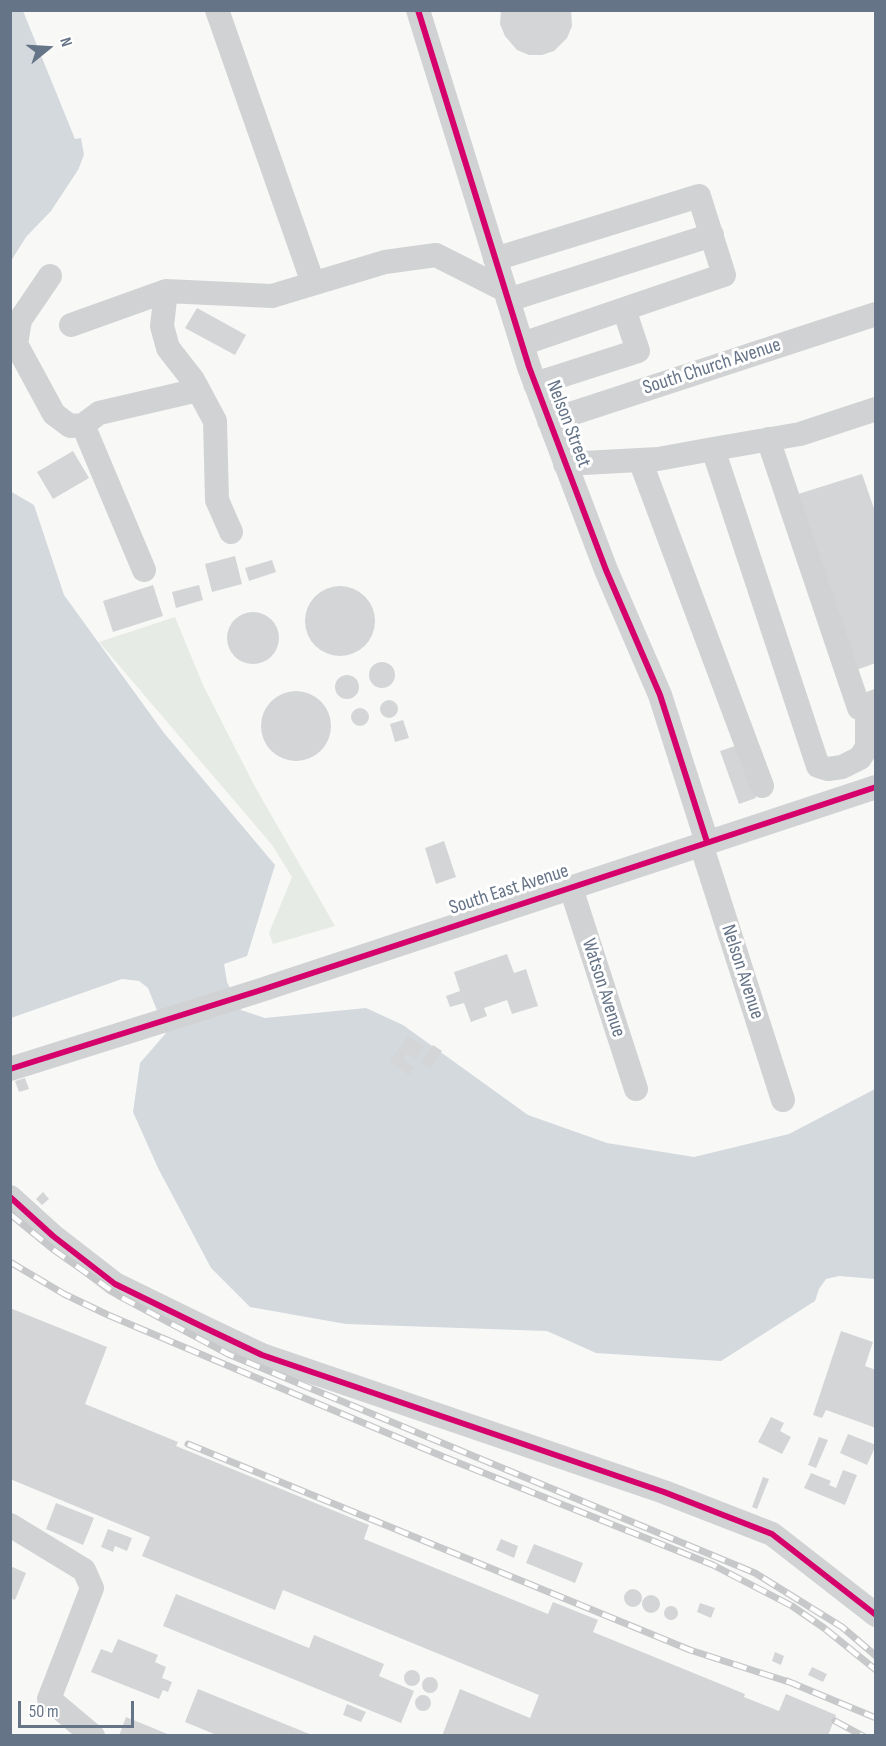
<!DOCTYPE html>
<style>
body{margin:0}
#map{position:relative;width:886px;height:1746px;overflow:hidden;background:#f8f8f7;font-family:"Sofia Sans Condensed",sans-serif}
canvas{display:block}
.frame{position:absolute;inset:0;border:12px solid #667488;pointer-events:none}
.north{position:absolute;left:18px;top:18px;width:60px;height:60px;-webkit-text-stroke:4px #fff;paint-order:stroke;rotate:72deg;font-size:16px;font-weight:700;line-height:24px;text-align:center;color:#667488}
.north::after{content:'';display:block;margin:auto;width:21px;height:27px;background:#667488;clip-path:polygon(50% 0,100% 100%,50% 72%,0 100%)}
.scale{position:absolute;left:18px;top:1701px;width:116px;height:27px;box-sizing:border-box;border:3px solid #667488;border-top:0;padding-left:8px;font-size:18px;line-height:21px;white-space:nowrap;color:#667488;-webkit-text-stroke:4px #fff;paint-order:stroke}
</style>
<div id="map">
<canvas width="886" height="1746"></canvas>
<div class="frame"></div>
<div class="north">N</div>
<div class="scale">50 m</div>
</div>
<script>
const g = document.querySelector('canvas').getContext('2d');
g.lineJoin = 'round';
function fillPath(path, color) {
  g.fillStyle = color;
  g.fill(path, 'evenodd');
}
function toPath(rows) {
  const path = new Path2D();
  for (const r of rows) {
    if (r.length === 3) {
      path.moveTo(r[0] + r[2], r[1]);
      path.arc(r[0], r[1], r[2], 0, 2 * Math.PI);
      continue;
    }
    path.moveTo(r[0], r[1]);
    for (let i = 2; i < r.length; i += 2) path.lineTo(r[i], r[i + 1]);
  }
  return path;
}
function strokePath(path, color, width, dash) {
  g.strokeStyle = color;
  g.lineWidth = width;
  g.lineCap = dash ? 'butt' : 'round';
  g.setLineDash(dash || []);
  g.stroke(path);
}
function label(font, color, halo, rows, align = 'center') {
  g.font = font + ' "Sofia Sans Condensed",sans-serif';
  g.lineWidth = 6;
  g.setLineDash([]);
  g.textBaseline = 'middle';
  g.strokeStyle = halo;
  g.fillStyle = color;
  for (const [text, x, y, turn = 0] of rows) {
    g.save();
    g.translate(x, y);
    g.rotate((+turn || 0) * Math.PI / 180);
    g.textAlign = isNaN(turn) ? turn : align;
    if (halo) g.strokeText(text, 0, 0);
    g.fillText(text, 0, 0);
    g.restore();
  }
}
fillPath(toPath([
 [175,617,203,685,254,785,335,926,273,944,269,933,292,877,272,845,99,642]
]), '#e7ebe5');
fillPath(toPath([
 [11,10,23,11,75,139,81,138,84,155,78,170,51,211,26,237,11,261],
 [10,491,34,505,64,595,164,733,275,865,247,956,224,964,227,982,241,1010,265,1018,366,1008,403,1025,528,1115,607,1143,694,1157,789,1134,875,1089,875,1279,839,1276,826,1279,819,1289,815,1301,721,1361,596,1353,547,1331,346,1324,250,1307,211,1268,158,1168,133,1112,140,1063,166,1033,148,988,139,981,122,979,11,1018]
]), '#d3d9dd');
fillPath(toPath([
 [501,10,571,10,572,26,567,38,554,51,542,55,529,55,517,50,505,36,500,24],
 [197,308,246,335,235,355,185,328],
 [73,451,89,478,53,499,37,472],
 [862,474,876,514,876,663,853,671,795,495],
 [235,556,242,584,212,592,205,564],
 [272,560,276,572,249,581,245,568],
 [153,585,163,616,113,632,103,601],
 [199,585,203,600,176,608,172,592],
 [340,621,35],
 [253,638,26],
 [382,675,13],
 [347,687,12],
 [296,726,35],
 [389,709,9],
 [360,717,9],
 [403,720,409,738,395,742,390,724],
 [738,745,756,798,739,804,720,751],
 [444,841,456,877,436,884,425,848],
 [507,954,514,973,526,969,538,1006,512,1014,507,1000,484,1008,487,1016,471,1022,464,1003,450,1007,446,996,460,991,454,972],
 [408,1036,424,1047,416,1059,407,1053,403,1059,414,1068,409,1075,390,1062],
 [433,1045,442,1051,430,1069,421,1063],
 [25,1078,29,1089,19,1092,15,1081],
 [43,1192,49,1199,42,1205,36,1199],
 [10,1308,107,1347,85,1404,178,1442,176,1446,369,1525,364,1539,548,1614,553,1602,598,1620,593,1632,745,1694,744,1697,779,1711,786,1694,836,1715,828,1736,442,1736,460,1689,530,1718,539,1695,283,1590,275,1610,142,1556,150,1537,10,1479],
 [841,1331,873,1342,865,1366,876,1370,876,1428,826,1410,822,1418,813,1415],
 [771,1417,784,1423,780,1431,791,1437,782,1454,758,1442],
 [848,1434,876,1445,867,1465,840,1453],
 [819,1437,828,1440,816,1468,808,1465],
 [843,1470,857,1475,845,1505,804,1488,811,1473,831,1481,829,1485,836,1488],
 [763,1477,769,1479,757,1509,752,1507],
 [56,1503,94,1518,83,1545,46,1529],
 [108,1529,132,1538,127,1551,115,1546,113,1552,101,1547],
 [501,1539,518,1546,514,1558,496,1550],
 [534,1544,583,1563,575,1583,526,1563],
 [10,1566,26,1573,15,1600,10,1598],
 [633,1598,9],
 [176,1594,309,1648,314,1635,384,1664,379,1676,414,1691,401,1723,163,1626],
 [651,1604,9],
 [700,1603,715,1608,711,1618,697,1612],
 [671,1613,7],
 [118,1639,158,1655,155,1662,166,1667,162,1678,172,1682,168,1692,163,1690,159,1699,91,1672,101,1649,112,1653],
 [775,1652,784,1656,781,1665,772,1661],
 [812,1667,827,1674,823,1682,808,1675],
 [412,1678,8],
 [430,1685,8],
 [198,1689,312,1735,312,1736,219,1736,185,1722],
 [423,1703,8],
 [347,1704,366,1712,361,1722,343,1715],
 [126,1717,170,1735,170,1736,119,1736]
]), '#d4d5d7');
strokePath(toPath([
 [217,10,313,283],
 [418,10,529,367,606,570,660,695,707,842],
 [495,259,699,196,724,275,624,309,638,351,535,384],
 [50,276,20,320,16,344,54,414,70,426,83,425],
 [166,291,162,326,168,348,193,380,215,421,217,500,231,532],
 [508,300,712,235],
 [71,325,166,291,272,296,385,262,436,255,505,290],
 [522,344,624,309],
 [549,421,876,314],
 [768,439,859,708,876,701],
 [713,449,818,766,828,769,842,767,860,758,867,747,867,705],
 [640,460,762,786],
 [565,464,658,459,713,449,800,434,876,409],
 [144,570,83,425,99,413,198,390],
 [701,844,783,1100],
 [571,888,636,1089],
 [10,1069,258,991,876,787],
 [10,1197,53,1236,115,1284,203,1327,262,1355,664,1492,772,1534,876,1615],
 [10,1525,84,1570,92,1588,49,1699,93,1736]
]), '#d1d2d3', 24);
const rail = toPath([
 [10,1214,54,1250,119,1296,228,1354,755,1573,842,1627,876,1656],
 [10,1262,64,1294,108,1315,444,1457,713,1565,792,1606,824,1628,876,1670],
 [188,1444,690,1650,795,1684],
 [787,1681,876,1718],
 [835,1721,863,1736]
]);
strokePath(rail, '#c7c8c9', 7);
strokePath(rail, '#fff', 4.5, [14]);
strokePath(toPath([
 [418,10,529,367,606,570,660,695,707,842],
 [10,1069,258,991,876,787],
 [10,1197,53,1236,115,1284,203,1327,262,1355,664,1492,772,1534,876,1615]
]), '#d6006c', 6);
label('20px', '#667488', '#fff', [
 ["South Church Avenue",712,367,-18],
 ["Nelson Street",568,424,69],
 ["South East Avenue",509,890,-18],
 ["Nelson Avenue",742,972,72],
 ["Watson Avenue",603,988,72]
]);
</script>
